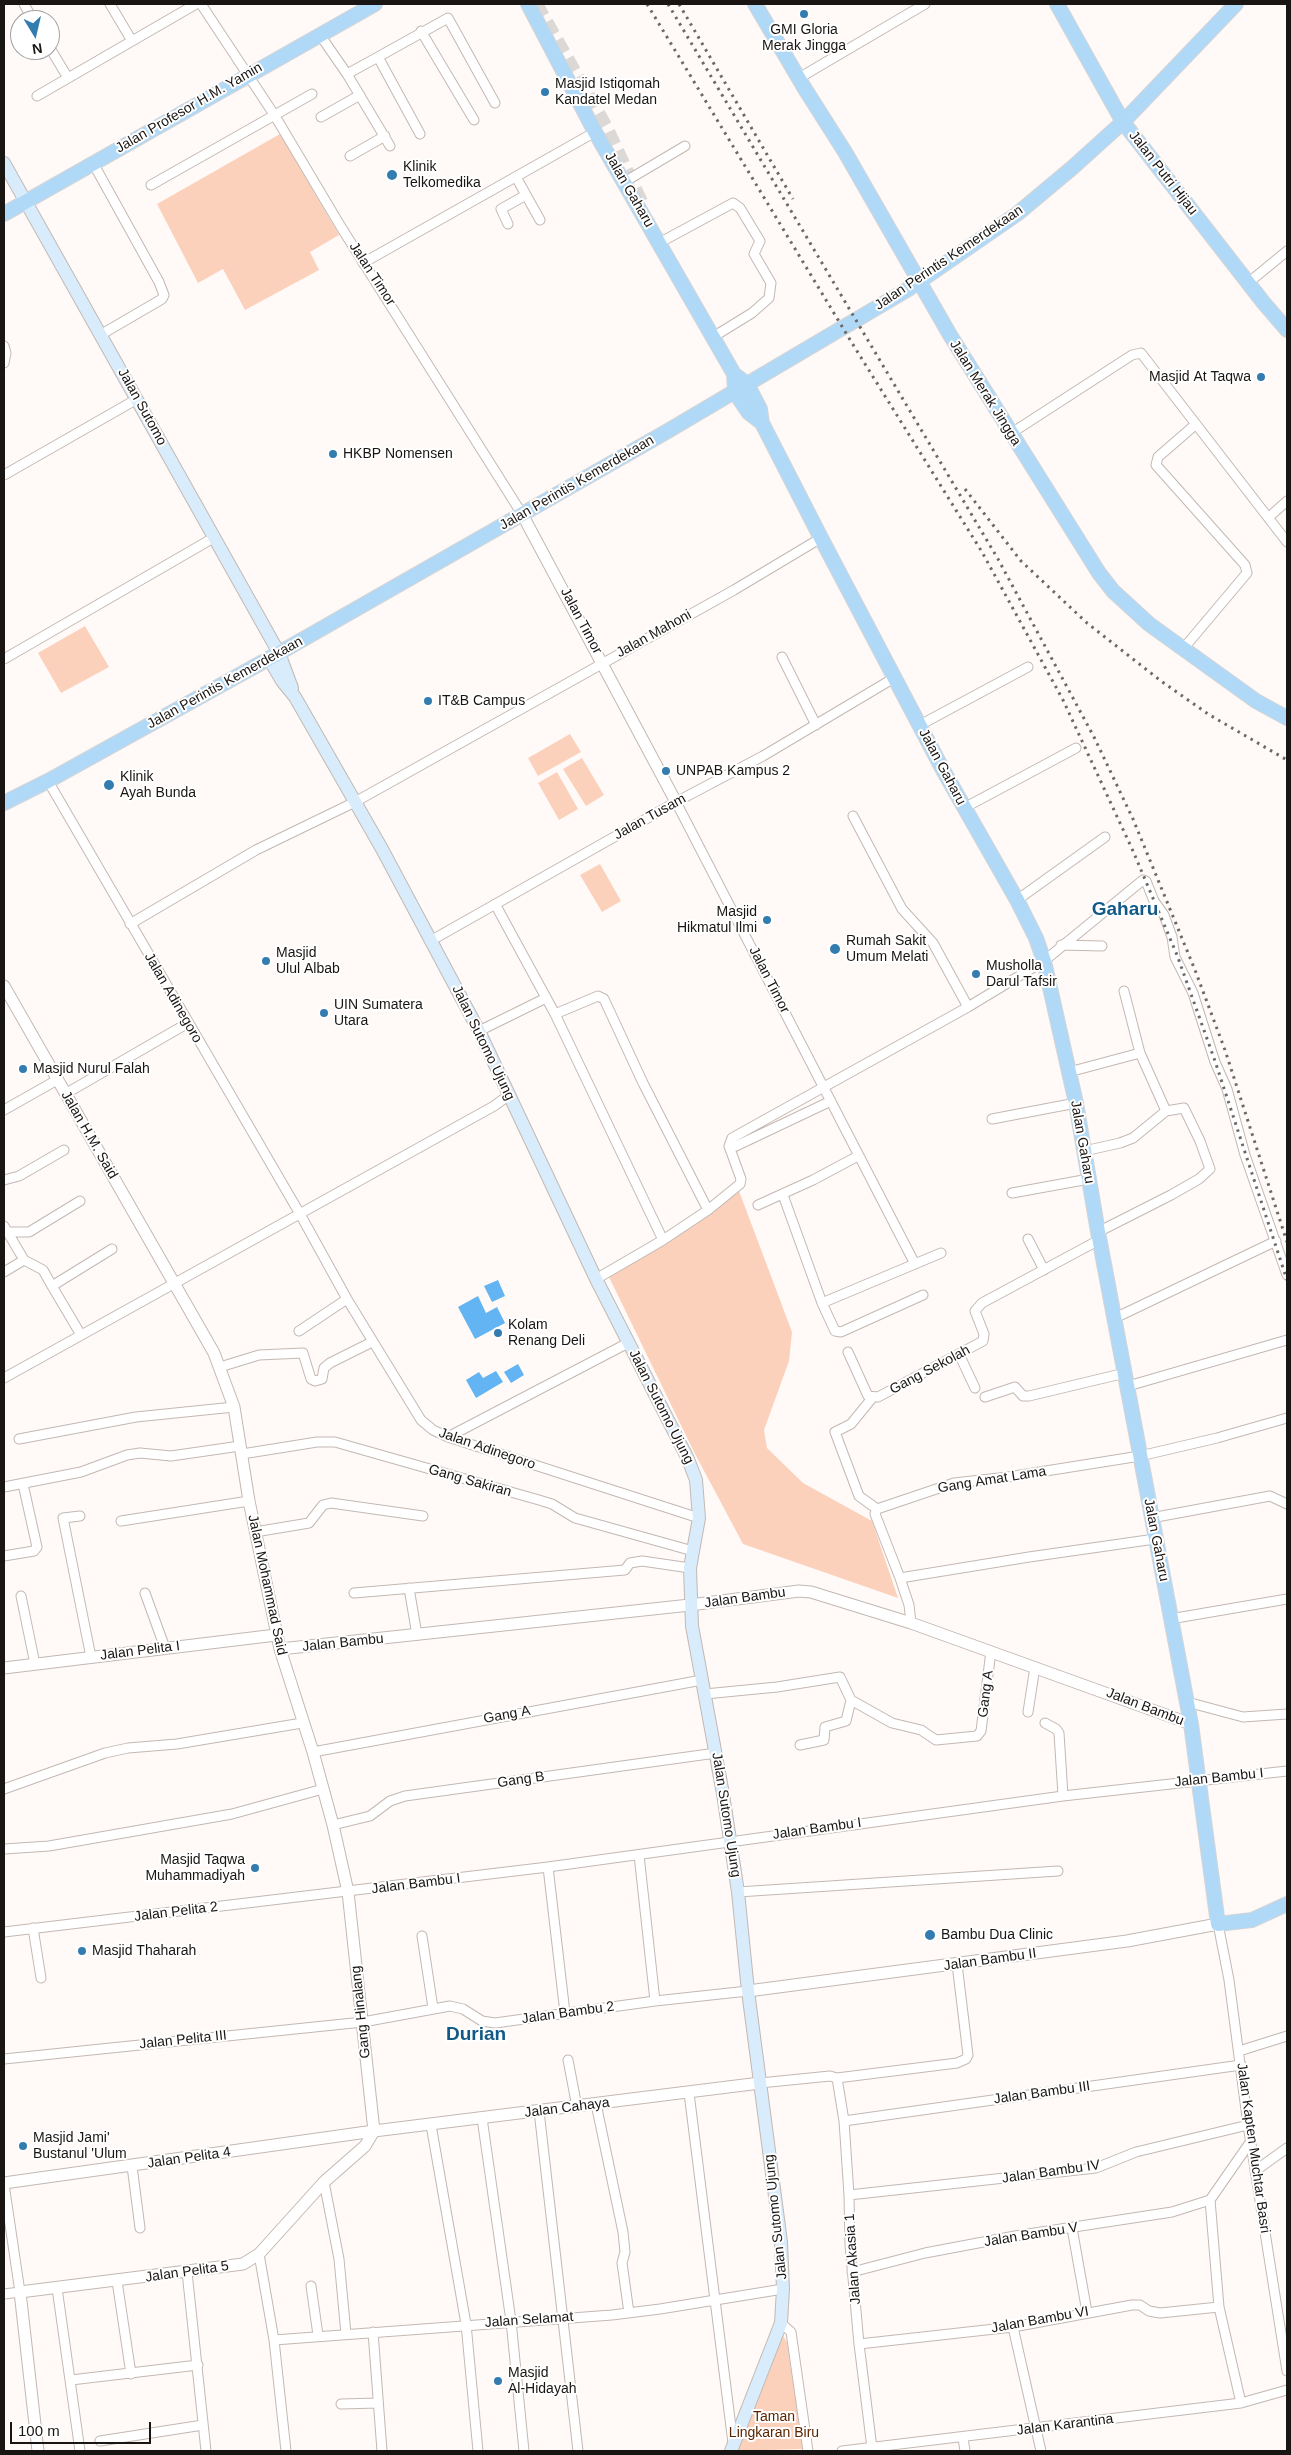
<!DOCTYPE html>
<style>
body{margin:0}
#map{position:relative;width:1291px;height:2455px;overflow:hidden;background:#fffaf8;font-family:Arial,sans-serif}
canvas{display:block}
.frame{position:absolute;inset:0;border:5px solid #191513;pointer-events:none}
.north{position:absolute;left:10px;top:10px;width:50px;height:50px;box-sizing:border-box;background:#fff;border:1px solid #a3a1a1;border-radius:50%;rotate:171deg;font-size:14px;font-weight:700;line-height:20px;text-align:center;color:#191513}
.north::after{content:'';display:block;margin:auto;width:18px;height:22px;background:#337cb0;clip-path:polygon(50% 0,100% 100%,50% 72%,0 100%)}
.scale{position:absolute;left:10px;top:2422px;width:141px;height:22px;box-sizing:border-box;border:2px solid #191513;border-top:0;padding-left:6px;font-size:15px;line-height:18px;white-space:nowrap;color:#191513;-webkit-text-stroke:4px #fff;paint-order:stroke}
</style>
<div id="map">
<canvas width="1291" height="2455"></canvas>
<div class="frame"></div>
<div class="north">N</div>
<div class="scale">100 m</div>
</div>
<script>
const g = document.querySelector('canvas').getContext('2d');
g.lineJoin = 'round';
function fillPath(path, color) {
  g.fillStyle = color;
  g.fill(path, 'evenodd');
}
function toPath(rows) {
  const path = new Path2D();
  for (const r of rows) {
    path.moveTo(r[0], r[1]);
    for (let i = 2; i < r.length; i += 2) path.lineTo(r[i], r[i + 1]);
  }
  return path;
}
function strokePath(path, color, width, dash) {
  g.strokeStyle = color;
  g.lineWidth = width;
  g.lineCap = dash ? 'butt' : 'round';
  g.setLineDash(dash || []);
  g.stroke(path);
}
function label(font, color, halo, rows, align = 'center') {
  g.font = font + ' Arial,sans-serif';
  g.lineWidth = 4;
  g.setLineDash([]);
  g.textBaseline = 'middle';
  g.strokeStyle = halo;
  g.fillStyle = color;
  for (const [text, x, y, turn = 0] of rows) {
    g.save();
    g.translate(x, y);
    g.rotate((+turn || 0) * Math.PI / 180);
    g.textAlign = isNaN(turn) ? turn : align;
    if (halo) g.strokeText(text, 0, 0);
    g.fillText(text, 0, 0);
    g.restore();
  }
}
fillPath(toPath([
 [280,134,339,235,310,252,319,270,245,310,223,269,198,283,157,204],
 [85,626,109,667,61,693,38,653],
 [570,734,581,752,538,776,528,758],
 [582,758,604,795,586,806,563,769],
 [557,772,578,809,559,820,538,783],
 [600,864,621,901,602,912,580,875],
 [739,1191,792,1332,789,1361,764,1430,767,1448,803,1483,872,1521,898,1598,743,1544,694,1452,609,1277,662,1246],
 [782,2334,787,2342,803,2449,738,2451]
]), '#fcd1bc');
fillPath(toPath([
 [498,1280,505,1296,492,1302,484,1286],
 [478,1296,486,1313,497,1307,505,1323,475,1339,458,1307],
 [518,1364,524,1375,511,1383,504,1372],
 [496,1371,503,1382,476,1398,466,1380,479,1372,483,1378]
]), '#63b4f2');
strokePath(toPath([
 [536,4,606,127,643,206]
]), '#dcd8d6', 14, [14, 7]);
const minor = toPath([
 [24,4,33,20],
 [110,4,132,41],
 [201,4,275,116,341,227,522,514],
 [421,31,474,120],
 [320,35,347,74,390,146],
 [50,48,68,78],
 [378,57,448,18,495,103],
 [347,74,378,57,420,134],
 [799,78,925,4],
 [37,96,196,4],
 [321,117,360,95],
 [350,156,385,136],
 [93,163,159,282,164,295,162,299,102,334],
 [516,177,540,220],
 [631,178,685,146],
 [151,185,312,94],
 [508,224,501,209,526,195],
 [659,243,733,203,740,208,760,241,754,254,771,283,769,298,752,313,713,337],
 [363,263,595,132],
 [1248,283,1287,251],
 [4,346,6,353,4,363],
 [1010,434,1132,355,1141,353,1287,542],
 [4,475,137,399],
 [1269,517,1287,501],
 [1183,649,1247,573,1245,565,1156,465,1158,457,1196,424],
 [782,657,816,725],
 [4,659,215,537],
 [920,725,1028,667],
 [48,781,300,1214,347,1299,421,1420,433,1430,448,1437,699,1518],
 [676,802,915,1264],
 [964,808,1076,748],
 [853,816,902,909,933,943,968,1007],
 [1017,900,1105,837],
 [495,904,555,1014,663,1240],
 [130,924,256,850,355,802,734,590,821,538],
 [432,940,676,802,763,756,894,678],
 [1061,945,1102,946],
 [1124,991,1140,1053,1166,1111],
 [555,1014,598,996,604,999,643,1083,708,1210],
 [479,1031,546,998],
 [1069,1072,1140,1053],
 [65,1094,188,1023],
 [4,1110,57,1080],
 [992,1119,1076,1103],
 [736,1146,831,1101],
 [1084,1151,1120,1143,1133,1138,1166,1111,1184,1108,1200,1141,1210,1169,1199,1179,1171,1195,1098,1232],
 [4,1180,19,1176,64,1150],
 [1012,1193,1089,1179],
 [783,1195,822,1303,835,1331,841,1332,923,1295],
 [758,1205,813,1180,858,1156],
 [4,1226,24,1260,4,1272],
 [8,1232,29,1232,80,1201],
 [1028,1239,1044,1270],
 [24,1260,43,1270,52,1286],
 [596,1279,663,1240,708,1210,740,1184,741,1179,729,1146,732,1138,968,1007,1044,961,1143,880,1146,881,1154,901,1164,915,1172,937,1175,957,1193,993,1215,1062,1227,1089,1245,1155,1287,1275],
 [822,1303,941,1253],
 [1115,1318,1276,1241],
 [299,1331,347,1299],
 [81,1335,52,1286,112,1249],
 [848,1352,868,1396,878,1397,983,1341,984,1334,975,1311,982,1303,1099,1240],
 [959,1354,975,1388],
 [220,1367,259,1355,303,1353,311,1379,315,1381,322,1379,324,1368,330,1363,372,1342],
 [4,1378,494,1106,509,1095],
 [1128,1386,1287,1340],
 [873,1397,851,1424,835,1432,859,1496,877,1509],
 [985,1397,1015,1387,1023,1396,1029,1396,1125,1373],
 [448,1437,628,1343],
 [19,1439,136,1417,234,1407],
 [242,1454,317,1442,335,1442,539,1500,552,1504,575,1518,693,1551],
 [4,1487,81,1472,127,1455,140,1453,171,1456,240,1446],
 [877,1509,954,1483,1008,1477,1140,1456,1217,1438,1287,1418],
 [877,1509,875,1514,900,1578,909,1605,911,1623],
 [80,1516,63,1518,91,1657],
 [1151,1518,1270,1496,1287,1504],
 [121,1521,249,1501],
 [255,1532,309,1523,323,1505,331,1503,423,1516],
 [4,1556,34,1551,37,1547,23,1484],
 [900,1578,1029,1557,1155,1539],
 [409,1588,417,1635],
 [145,1593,165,1648],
 [354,1593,625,1570,630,1563,642,1561,690,1568],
 [21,1596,35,1664],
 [1170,1619,1287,1599],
 [705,1694,777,1687,840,1677,851,1700,892,1723,921,1730,936,1740,977,1736,981,1731,991,1651],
 [1187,1702,1243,1717,1287,1714],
 [1028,1712,1035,1667],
 [1045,1723,1056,1729,1059,1733,1063,1796],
 [800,1745,824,1740,825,1727,846,1721,851,1700],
 [313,1752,702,1680],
 [4,1789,105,1753,128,1748,177,1744,302,1723],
 [333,1825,370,1816,390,1801,405,1796,716,1753],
 [4,1849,49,1846,232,1814,323,1789],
 [639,1855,655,2001],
 [548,1867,565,2013],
 [738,1892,1058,1871],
 [1218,1924,1229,1980,1248,2125,1287,2371],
 [33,1928,41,1978],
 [4,1932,548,1867,1063,1796,1287,1771],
 [422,1936,433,2008],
 [1239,2051,1287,2036],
 [4,2059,363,2022,450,2006,463,2009,482,2021,495,2023,655,2001,748,1991],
 [568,2060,577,2107],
 [837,2078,957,2063,966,2059,968,2055,957,1964],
 [760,2083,830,2076,837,2078,844,2121,849,2195,850,2245,859,2344,872,2448],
 [689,2093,733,2443],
 [596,2104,623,2232,625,2252,622,2263,629,2313],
 [539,2111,578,2451],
 [482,2118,511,2321,524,2451],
 [844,2121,1241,2065],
 [431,2125,466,2324,478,2451],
 [132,2166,140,2228],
 [1255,2171,1287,2148],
 [324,2182,339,2259,346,2334],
 [4,2184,20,2292,4,2294],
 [849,2195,1096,2168,1136,2152,1248,2125],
 [1072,2228,1087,2312],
 [259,2254,274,2340,286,2451],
 [187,2272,206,2451],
 [852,2272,925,2253,1015,2236,1172,2212,1210,2200],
 [117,2281,131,2374],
 [311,2286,318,2335],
 [57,2288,80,2451],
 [781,2323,791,2332,808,2451],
 [1013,2327,1041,2451],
 [373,2332,382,2451],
 [274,2340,612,2315,660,2309,783,2289],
 [859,2344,1013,2327,1132,2305,1140,2305,1149,2311,1160,2313,1219,2307],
 [71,2380,198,2365],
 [1241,2403,1219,2307,1210,2200,1251,2141],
 [341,2404,378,2403],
 [963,2438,965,2451],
 [100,2441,203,2425],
 [842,2451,1241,2403,1287,2390]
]);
const tertiary = toPath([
 [522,514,676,802],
 [4,986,214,1353,234,1407,249,1501,280,1649,313,1752,333,1825,348,1892,374,2131],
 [280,1649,690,1605,799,1591,811,1592,911,1623,1191,1724],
 [4,1668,276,1635],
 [748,1991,1127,1941,1218,1924],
 [4,2183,374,2131,760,2083],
 [38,2451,20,2292,243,2264,259,2254,324,2182,365,2146,374,2131]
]);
const secondary = toPath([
 [4,163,279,653,292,688],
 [269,659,282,681,295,697,382,849,479,1031,596,1279,688,1459,696,1480,699,1518,690,1568,692,1626,723,1794,738,1892,748,1991,781,2242,783,2289,781,2323,731,2451]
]);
const primary = toPath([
 [528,4,595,132,734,374,735,390,738,397,749,413,762,423],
 [755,4,805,89,845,152,950,335,1099,573,1113,591,1149,624,1256,701,1287,718],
 [1057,4,1123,122,1263,302,1287,330],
 [4,214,375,4],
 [734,374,747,384,760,409,762,423,821,538,943,770,1017,900,1036,938,1044,961,1076,1103,1098,1232,1191,1724,1218,1924,1252,1920,1287,1904],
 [4,803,48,781,279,653,666,432,910,288,1017,214,1072,168,1123,122,1236,4]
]);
strokePath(minor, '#c3b8b2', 11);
strokePath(tertiary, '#c3b8b2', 13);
strokePath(secondary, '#c3b8b2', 14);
strokePath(primary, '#d6d5d5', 16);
strokePath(minor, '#fff', 9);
strokePath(tertiary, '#fff', 11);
strokePath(secondary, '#d8ecfc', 12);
strokePath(primary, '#b0d9f8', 14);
strokePath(toPath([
 [647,4,852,343,982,552,1063,700,1133,851,1177,955,1215,1061,1287,1280],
 [668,4,998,559,1094,737,1133,819,1195,970,1225,1050,1287,1242],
 [679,4,793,199],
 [965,489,1021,561,1087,623,1161,681,1208,714,1287,760]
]), '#6c6866', 3, [2.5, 5]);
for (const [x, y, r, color] of [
 [804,14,5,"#337cb0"],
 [545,92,5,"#337cb0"],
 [392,175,6,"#337cb0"],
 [1261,377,5,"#337cb0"],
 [333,454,5,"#337cb0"],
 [428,701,5,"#337cb0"],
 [666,771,5,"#337cb0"],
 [109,785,6,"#337cb0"],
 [767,920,5,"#337cb0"],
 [835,949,6,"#337cb0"],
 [266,961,5,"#337cb0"],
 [976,974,5,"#337cb0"],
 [324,1013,5,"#337cb0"],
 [23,1069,5,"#337cb0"],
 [498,1333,5,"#337cb0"],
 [255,1868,5,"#337cb0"],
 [930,1935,6,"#337cb0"],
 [82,1951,5,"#337cb0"],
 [23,2146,5,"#337cb0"],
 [498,2381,5,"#337cb0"]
]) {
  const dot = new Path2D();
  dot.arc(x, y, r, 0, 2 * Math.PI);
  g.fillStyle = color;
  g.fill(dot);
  strokePath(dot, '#fff', 2);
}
label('14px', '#191513', '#fff', [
 ["GMI Gloria",804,30,"center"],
 ["Merak Jingga",804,46,"center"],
 ["Masjid Istiqomah",555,84],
 ["Kandatel Medan",555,100],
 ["Klinik",403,167],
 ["Telkomedika",403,183],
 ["Masjid At Taqwa",1251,377,"right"],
 ["HKBP Nomensen",343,454],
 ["IT&B Campus",438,701],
 ["UNPAB Kampus 2",676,771],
 ["Klinik",120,777],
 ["Ayah Bunda",120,793],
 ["Masjid",757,912,"right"],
 ["Hikmatul Ilmi",757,928,"right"],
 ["Rumah Sakit",846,941],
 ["Umum Melati",846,957],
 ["Masjid",276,953],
 ["Ulul Albab",276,969],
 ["Musholla",986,966],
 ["Darul Tafsir",986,982],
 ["UIN Sumatera",334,1005],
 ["Utara",334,1021],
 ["Masjid Nurul Falah",33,1069],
 ["Kolam",508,1325],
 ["Renang Deli",508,1341],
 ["Masjid Taqwa",245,1860,"right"],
 ["Muhammadiyah",245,1876,"right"],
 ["Bambu Dua Clinic",941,1935],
 ["Masjid Thaharah",92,1951],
 ["Masjid Jami'",33,2138],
 ["Bustanul 'Ulum",33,2154],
 ["Masjid",508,2373],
 ["Al-Hidayah",508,2389]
], 'left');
label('14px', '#191513', '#fff', [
 ["Jalan Profesor H.M. Yamin",189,108,-30],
 ["Jalan Putri Hijau",1163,173,52],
 ["Jalan Gaharu",629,190,60],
 ["Jalan Perintis Kemerdekaan",949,258,-34],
 ["Jalan Timor",372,274,57],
 ["Jalan Merak Jingga",985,393,58],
 ["Jalan Sutomo",142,407,61],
 ["Jalan Perintis Kemerdekaan",577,483,-30],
 ["Jalan Timor",581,621,62],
 ["Jalan Mahoni",654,634,-29],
 ["Jalan Perintis Kemerdekaan",225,683,-29],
 ["Jalan Gaharu",942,767,62],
 ["Jalan Tusam",650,817,-29],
 ["Jalan Timor",769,980,63],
 ["Jalan Adinegoro",173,998,60],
 ["Jalan Sutomo Ujung",483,1043,64],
 ["Jalan H.M. Said",89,1135,60],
 ["Jalan Gaharu",1082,1142,80],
 ["Gang Sekolah",930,1370,-28],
 ["Jalan Sutomo Ujung",661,1407,63],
 ["Jalan Adinegoro",487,1449,19],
 ["Gang Amat Lama",992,1480,-9],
 ["Gang Sakiran",470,1481,16],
 ["Jalan Gaharu",1156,1540,79],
 ["Jalan Mohammad Said",267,1585,78],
 ["Jalan Bambu",745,1598,-8],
 ["Jalan Bambu",343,1643,-6],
 ["Jalan Pelita I",140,1651,-7],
 ["Gang A",986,1694,-83],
 ["Jalan Bambu",1145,1707,21],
 ["Gang A",507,1715,-10],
 ["Jalan Bambu I",1219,1778,-6],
 ["Gang B",521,1780,-8],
 ["Jalan Sutomo Ujung",726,1815,81],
 ["Jalan Bambu I",817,1829,-8],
 ["Jalan Bambu I",416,1884,-7],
 ["Jalan Pelita 2",176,1912,-7],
 ["Jalan Bambu II",990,1960,-8],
 ["Gang Hinalang",361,2012,-96],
 ["Jalan Bambu 2",568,2013,-8],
 ["Jalan Pelita III",183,2040,-6],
 ["Jalan Bambu III",1042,2093,-8],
 ["Jalan Cahaya",567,2108,-7],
 ["Jalan Kapten Muchtar Basri",1253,2148,82],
 ["Jalan Pelita 4",189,2158,-8],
 ["Jalan Bambu IV",1051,2172,-8],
 ["Jalan Sutomo Ujung",776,2217,-96],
 ["Jalan Bambu V",1031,2235,-9],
 ["Jalan Akasia 1",853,2259,-94],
 ["Jalan Pelita 5",187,2272,-8],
 ["Jalan Selamat",529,2320,-4],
 ["Jalan Bambu VI",1040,2320,-10],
 ["Jalan Karantina",1065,2425,-7]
]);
label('14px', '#5a2501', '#fff', [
 ["Taman",774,2417],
 ["Lingkaran Biru",774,2433]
]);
label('bold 19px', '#125987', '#fff', [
 ["Gaharu",1125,910],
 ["Durian",476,2035]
]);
</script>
